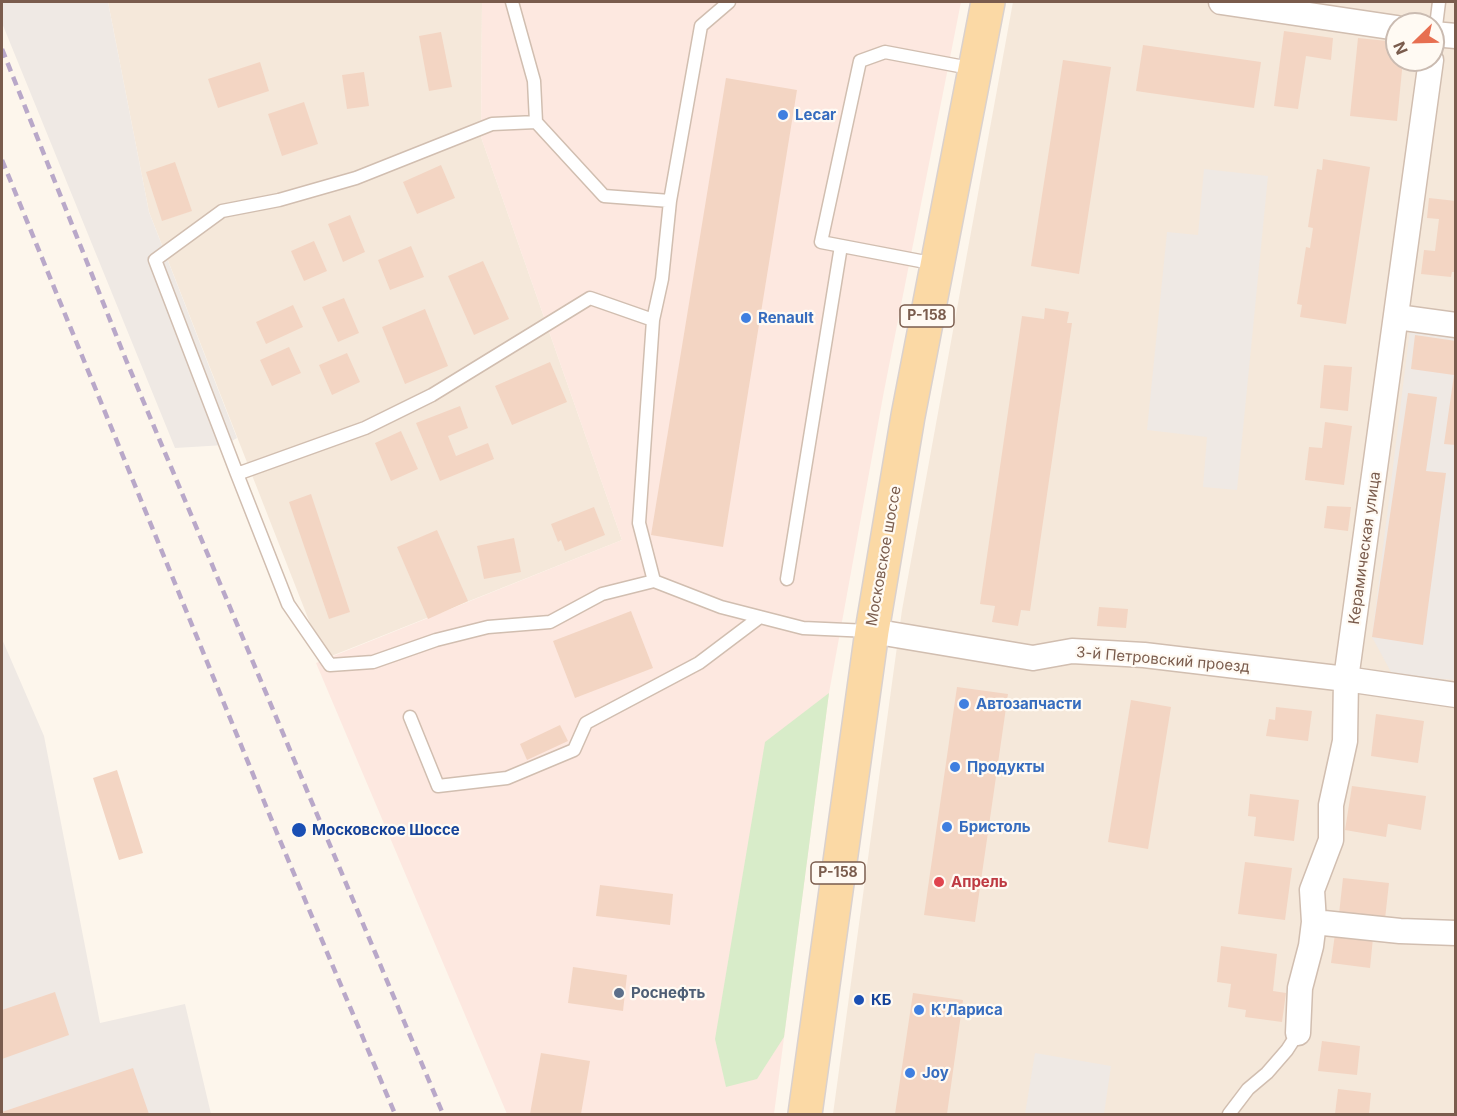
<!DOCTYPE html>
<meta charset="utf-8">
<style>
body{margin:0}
#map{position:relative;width:1457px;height:1116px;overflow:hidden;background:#fdf6ec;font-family:Inter,sans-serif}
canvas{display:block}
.frame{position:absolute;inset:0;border:3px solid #7a5c4d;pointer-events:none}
.north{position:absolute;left:1385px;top:12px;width:60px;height:60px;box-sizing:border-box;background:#fffaf3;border:2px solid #cabbb1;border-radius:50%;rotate:247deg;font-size:16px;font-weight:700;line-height:24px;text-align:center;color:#7a5c4d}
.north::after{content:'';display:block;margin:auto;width:21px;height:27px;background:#e76f51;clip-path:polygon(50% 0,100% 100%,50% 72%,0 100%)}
</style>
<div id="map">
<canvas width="1457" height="1116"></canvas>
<div class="frame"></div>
<div class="north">N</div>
</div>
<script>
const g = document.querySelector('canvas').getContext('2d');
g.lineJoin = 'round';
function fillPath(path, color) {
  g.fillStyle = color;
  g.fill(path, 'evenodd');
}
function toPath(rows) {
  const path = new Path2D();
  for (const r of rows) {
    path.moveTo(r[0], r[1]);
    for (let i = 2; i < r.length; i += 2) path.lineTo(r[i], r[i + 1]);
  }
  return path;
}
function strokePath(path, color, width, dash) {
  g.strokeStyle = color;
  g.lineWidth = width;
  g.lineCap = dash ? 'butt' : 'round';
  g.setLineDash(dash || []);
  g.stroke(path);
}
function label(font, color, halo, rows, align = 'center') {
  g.font = font + ' Inter,sans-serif';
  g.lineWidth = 4.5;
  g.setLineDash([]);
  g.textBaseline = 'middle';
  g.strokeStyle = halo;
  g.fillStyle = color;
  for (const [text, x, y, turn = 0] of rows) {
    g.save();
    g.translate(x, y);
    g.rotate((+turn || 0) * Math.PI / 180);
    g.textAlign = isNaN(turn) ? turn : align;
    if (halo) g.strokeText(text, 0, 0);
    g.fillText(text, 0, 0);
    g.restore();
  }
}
fillPath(toPath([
 [108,2,482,2,481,137,622,540,324,659,149,212],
 [1013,2,1455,2,1455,1114,833,1114,902,610],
 [1397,24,1433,24,1433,60,1397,60]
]), '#f5e8da');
fillPath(toPath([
 [482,2,961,2,884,391,829,693,774,1114,507,1114,316,663,622,540,481,137]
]), '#fde8e0');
fillPath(toPath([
 [2,2,108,2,149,212,237,438,225,445,175,448,2,23],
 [1204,169,1268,176,1237,490,1203,487,1207,437,1147,430,1167,232,1198,235],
 [1410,329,1455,334,1455,680,1392,674,1372,637],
 [2,639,44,736,100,1023,185,1004,211,1114,2,1114],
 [1035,1053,1111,1066,1104,1114,1025,1114]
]), '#efe9e4');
fillPath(toPath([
 [829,693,784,1037,757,1079,726,1087,715,1039,765,742]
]), '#d8ecc9');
fillPath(toPath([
 [1284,31,1333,38,1331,60,1306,56,1298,109,1274,106],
 [441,32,452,87,429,91,419,36],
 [1358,38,1397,42,1397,60,1403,60,1397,121,1350,116],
 [1143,45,1261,62,1254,108,1136,91],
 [1063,60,1111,67,1079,274,1031,266],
 [260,62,269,91,218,108,208,79],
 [364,72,369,106,347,109,342,75],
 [726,78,797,90,723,547,651,535],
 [304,102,318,144,282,156,268,114],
 [1323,159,1370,167,1346,324,1300,317,1302,305,1297,304,1306,247,1310,248,1313,228,1308,227,1317,169,1322,170],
 [175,162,192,211,162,221,146,172],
 [441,165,455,198,417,214,403,182],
 [1429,198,1456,201,1456,272,1452,272,1451,277,1421,274,1424,250,1435,251,1439,219,1427,218],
 [350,215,365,252,343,262,328,224],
 [314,241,327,271,304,281,291,251],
 [411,246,424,277,390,290,378,260],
 [483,261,509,319,474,335,448,276],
 [344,298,359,333,338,342,322,307],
 [293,305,303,327,266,344,256,322],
 [1045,308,1069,312,1067,323,1072,323,1030,611,1021,610,1018,626,992,622,995,606,980,604,1022,316,1044,319],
 [425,309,448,366,405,384,382,327],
 [1415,335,1456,341,1456,445,1444,444,1454,375,1411,369],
 [289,347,301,373,272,386,260,360],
 [347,353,360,382,332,395,319,365],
 [550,362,567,402,512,425,495,386],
 [1324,365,1352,367,1348,411,1320,408],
 [1408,393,1437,397,1426,471,1446,473,1423,645,1372,637],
 [460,406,468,428,448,436,456,456,488,443,494,459,440,481,416,423],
 [1325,422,1352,426,1344,485,1305,480,1309,447,1322,448],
 [401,431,418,469,391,481,375,443],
 [311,494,350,612,329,619,289,502],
 [1327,506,1351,507,1348,531,1324,528],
 [594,507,605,535,565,551,561,540,558,542,551,524],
 [437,530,468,601,428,619,397,547],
 [514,538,521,572,484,579,477,546],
 [1099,607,1128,609,1126,628,1097,626],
 [631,611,653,668,575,698,553,641],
 [957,687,1008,694,975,922,924,915],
 [1131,700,1171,707,1148,849,1108,842],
 [1276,707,1312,711,1308,741,1266,736,1269,719,1275,720],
 [1376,714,1424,721,1418,763,1371,756],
 [560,725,568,741,527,760,520,744],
 [117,770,143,853,119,860,93,778],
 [1352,786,1426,796,1421,830,1388,824,1386,837,1345,830],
 [1250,794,1299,800,1294,841,1254,836,1256,817,1248,816],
 [1245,862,1292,868,1285,920,1238,914],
 [1343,878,1389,883,1385,919,1339,914],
 [600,885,673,894,670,925,596,916],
 [1335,934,1373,938,1370,968,1331,963],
 [1221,946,1277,954,1273,991,1286,993,1282,1022,1245,1017,1246,1010,1228,1007,1231,984,1217,982],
 [573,967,627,975,623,1011,568,1003],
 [55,992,69,1035,2,1059,2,1010],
 [913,993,963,1000,947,1114,895,1114],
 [1322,1041,1360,1046,1357,1075,1318,1071],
 [541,1053,590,1061,581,1114,530,1114],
 [133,1068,149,1114,2,1114,2,1112],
 [1338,1089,1371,1093,1369,1114,1335,1114]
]), '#f3d5c3');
const service = toPath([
 [512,2,534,81,536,122,604,196,670,201],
 [1435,34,1439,2],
 [536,122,492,124,356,178,279,200,222,211,155,260,237,474,365,428,432,395,590,298,653,320,639,523,654,581],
 [936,264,821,242,860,61,885,52,975,69],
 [653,320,662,279,670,201,701,26,729,2],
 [237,474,288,604,330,665,373,662,436,640,488,627,550,622,602,594,654,581,721,607,803,628,869,631],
 [787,579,841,246],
 [410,717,438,786,507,778,574,750,586,723,699,663,760,617],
 [1229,1114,1248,1089,1267,1073,1287,1050,1298,1033]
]);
const minor = toPath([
 [1221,2,1397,28],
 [1433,34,1456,36],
 [1397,317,1456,325],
 [872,631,1033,658,1072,651,1144,655,1346,679,1456,695],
 [1314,922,1400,931,1456,933],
 [1298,1033,1300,988,1311,946,1314,922,1312,890,1331,840,1331,805,1345,741,1346,679,1431,60]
]);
const primary = toPath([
 [805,1114,872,631,908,416,988,2]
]);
strokePath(service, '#d1beb0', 15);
strokePath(minor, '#d1beb0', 27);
strokePath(primary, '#dad1cd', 36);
strokePath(service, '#fff', 12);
strokePath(minor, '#fff', 24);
strokePath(primary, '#fbd9a5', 33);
strokePath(toPath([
 [2,49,126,360,443,1114],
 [2,160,279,838,395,1114]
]), '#b9a8c9', 4.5, [9, 6]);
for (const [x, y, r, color] of [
 [783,115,6,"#3f7fe0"],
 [746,318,6,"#3f7fe0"],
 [964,704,6,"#3f7fe0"],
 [955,767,6,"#3f7fe0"],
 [947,827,6,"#3f7fe0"],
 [299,830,8,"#1a4fb4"],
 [939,882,6,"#e0444e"],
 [619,993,6,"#5c6f8a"],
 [859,1000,6,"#1a4fb4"],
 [919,1010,6,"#3f7fe0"],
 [910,1073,6,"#3f7fe0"]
]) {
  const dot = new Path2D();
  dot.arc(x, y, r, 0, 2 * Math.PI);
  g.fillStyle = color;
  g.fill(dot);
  strokePath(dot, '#fffaf3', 2);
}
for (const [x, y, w] of [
 [927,316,54],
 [838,873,54]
]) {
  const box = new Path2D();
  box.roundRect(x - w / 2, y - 11, w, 22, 4.5);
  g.fillStyle = '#fffaf3';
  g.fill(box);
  strokePath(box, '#7a5c4d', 1.5);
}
label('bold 14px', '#7a5c4d', null, [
 ["Р-158",927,316],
 ["Р-158",838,873]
]);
label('bold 15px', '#366cbe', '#fffaf3', [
 ["Lecar",795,115],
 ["Renault",758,318],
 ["Автозапчасти",976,704],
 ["Продукты",967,767],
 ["Бристоль",959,827],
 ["К'Лариса",931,1010],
 ["Joy",922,1073]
], 'left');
label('15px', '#7a5c4d', '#fffaf3', [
 ["Керамическая улица",1365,548,-82],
 ["Московское шоссе",884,556,-80],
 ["3-й Петровский проезд",1163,660,5]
]);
label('bold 15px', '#164399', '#fffaf3', [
 ["Московское Шоссе",312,830],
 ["КБ",871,1000]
], 'left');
label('bold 15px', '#be3a42', '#fffaf3', [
 ["Апрель",951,882]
], 'left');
label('bold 15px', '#4e5e75', '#fffaf3', [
 ["Роснефть",631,993]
], 'left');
</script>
